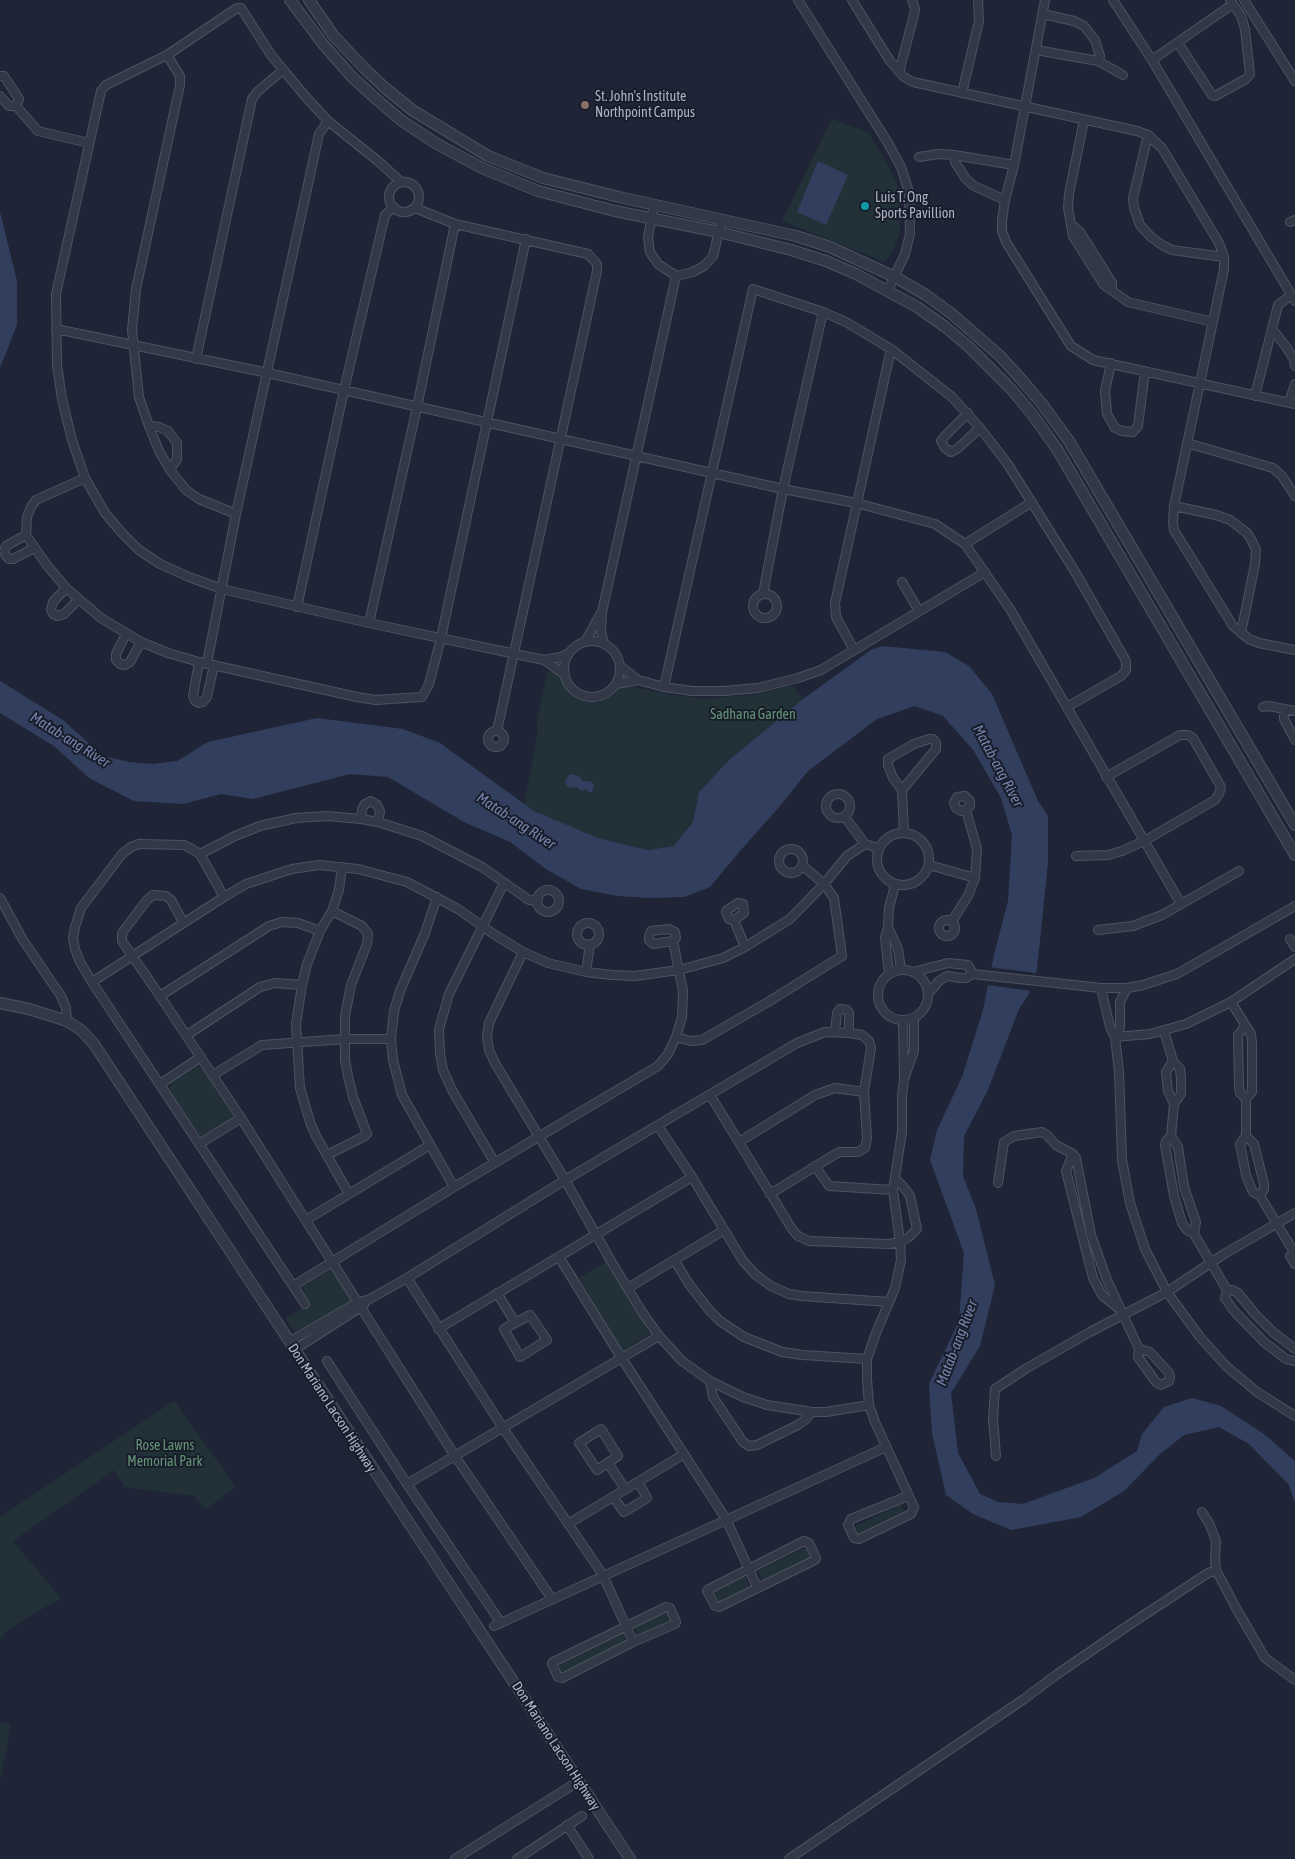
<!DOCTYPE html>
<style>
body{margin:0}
canvas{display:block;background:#1f2536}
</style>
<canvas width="1295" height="1859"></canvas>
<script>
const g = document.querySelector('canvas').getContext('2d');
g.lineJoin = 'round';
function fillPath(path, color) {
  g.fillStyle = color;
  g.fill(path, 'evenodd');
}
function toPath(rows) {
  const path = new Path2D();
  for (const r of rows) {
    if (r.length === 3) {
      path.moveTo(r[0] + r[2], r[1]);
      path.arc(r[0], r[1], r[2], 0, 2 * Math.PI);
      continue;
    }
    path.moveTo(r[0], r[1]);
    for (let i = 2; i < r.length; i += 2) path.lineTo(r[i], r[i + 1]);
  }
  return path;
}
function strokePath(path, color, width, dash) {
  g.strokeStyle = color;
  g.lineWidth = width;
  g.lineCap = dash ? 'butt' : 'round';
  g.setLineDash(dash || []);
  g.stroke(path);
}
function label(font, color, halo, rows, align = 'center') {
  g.font = font + ' "Asap Condensed",sans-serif';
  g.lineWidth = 4;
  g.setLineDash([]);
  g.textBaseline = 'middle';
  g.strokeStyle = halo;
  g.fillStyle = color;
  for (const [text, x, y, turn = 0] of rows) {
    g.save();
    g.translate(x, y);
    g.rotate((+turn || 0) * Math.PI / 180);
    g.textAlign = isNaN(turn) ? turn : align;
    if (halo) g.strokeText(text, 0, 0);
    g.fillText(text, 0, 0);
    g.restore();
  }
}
fillPath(toPath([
 [832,119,868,132,890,169,900,191,900,230,894,249,885,262,782,221],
 [548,671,561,675,568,690,577,698,590,702,601,702,612,696,622,685,668,694,704,699,759,694,792,685,803,699,729,760,699,792,693,822,674,846,648,850,598,838,534,811,524,805,538,730,537,719],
 [196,1067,202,1067,232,1115,231,1120,205,1136,200,1135,169,1089,171,1083],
 [606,1262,650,1334,622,1351,579,1278],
 [332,1269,352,1300,296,1335,286,1318,311,1303,301,1288],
 [174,1401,236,1487,206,1509,194,1496,125,1487,114,1470,13,1541,61,1598,10,1628,0,1639,0,1517],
 [901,1505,906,1512,858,1537,856,1535,853,1527],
 [806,1548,809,1551,811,1558,763,1580,761,1578,758,1570],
 [744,1577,746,1579,749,1587,717,1602,712,1592],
 [666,1612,668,1615,670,1622,639,1637,636,1635,634,1627],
 [621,1633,623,1635,626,1643,561,1674,556,1664],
 [0,1722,11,1725,0,1781]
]), '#213137');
fillPath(toPath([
 [818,161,848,175,826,225,797,212],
 [0,212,17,281,17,325,0,368],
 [882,646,945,652,969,666,992,694,1038,801,1048,816,1048,863,1037,969,1029,994,1019,1009,988,1090,964,1136,963,1176,976,1209,995,1285,980,1346,951,1393,958,1453,980,1494,998,1502,1023,1504,1094,1478,1137,1451,1142,1434,1164,1407,1192,1398,1221,1406,1264,1434,1295,1461,1295,1503,1289,1485,1249,1444,1219,1427,1184,1435,1159,1455,1124,1491,1081,1517,1011,1530,973,1514,946,1495,932,1433,929,1384,959,1321,964,1253,930,1160,937,1130,962,1077,983,1010,994,955,1008,901,1012,835,1001,798,974,751,943,716,915,706,877,719,808,771,779,807,740,851,710,887,684,897,649,898,618,896,581,889,546,869,510,842,464,822,388,777,350,774,253,799,221,794,183,804,134,801,89,778,54,746,0,713,0,681,63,720,103,756,129,762,153,764,177,761,208,742,317,718,403,729,440,743,534,811,598,838,648,850,674,846,693,822,699,792,729,760,803,699,871,650],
 [570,774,579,776,582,781,589,781,593,783,594,786,592,792,589,792,586,789,580,791,577,787,570,788,567,786,565,783,566,779]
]), '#323e5d');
fillPath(toPath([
 [989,967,1035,973,1032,991,987,985]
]), '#1f2536');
const minor = toPath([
 [798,0,888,143,901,167,909,192,910,234,905,254,888,290],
 [852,0,890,61,904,77,913,82,1137,131,1148,135,1162,148,1219,243,1224,257,1224,269,1174,506,1173,523,1174,530,1233,626,1249,639,1259,643,1295,650],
 [1045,0,1014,165,1005,200,1002,220,1002,231,1006,242,1071,346,1093,360,1295,404],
 [1113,0,1152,60,1295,301],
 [1244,0,1295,81],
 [1043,14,1074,21,1084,26,1095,40,1100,56,1098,61],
 [1178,43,1212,95,1215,96,1246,79,1250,74,1245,29,1241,16,1230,0],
 [1036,50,1098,61,1123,75],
 [167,55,180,76,180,85,136,289,132,330,139,397,149,426,159,451,170,470,186,490,199,499,236,514],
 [1152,60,1233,4],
 [899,72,914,15,915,9,912,0],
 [0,76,4,76,19,99,16,106,9,106,0,96],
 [962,93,979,21,978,0],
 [16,106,38,131,89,143],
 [1084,120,1069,194,1068,208,1073,236,1104,285,1128,302,1213,322],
 [1148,135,1133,198,1134,208,1140,225,1151,237,1162,245,1172,250,1224,257],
 [954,155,955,162,966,179,974,186,1005,200],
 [919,157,939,154,954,155,1014,165],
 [401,182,378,161,328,121,305,96,271,55,241,8,237,8,167,55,106,85,101,91,56,294,57,365,62,399,72,440,85,478,105,513,122,533,139,550,160,564,189,577,222,589,369,623,544,660],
 [404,197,15],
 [654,205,648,237,650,252,658,264,676,276,693,272,704,266,713,256,722,219],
 [415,208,455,224,588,254,597,264,597,271,497,731],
 [1290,222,1295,220],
 [1073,226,1080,232,1112,283,1112,290],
 [56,329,268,373,783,489,856,503,935,524,965,544,1010,609,1181,904],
 [1273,330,1287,348,1294,360,1295,366],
 [196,359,252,99,257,92,283,70],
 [1111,363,1105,391,1107,414,1115,428,1122,431,1133,432,1138,426,1145,371],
 [1255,396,1278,305,1291,295],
 [1289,402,1295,384],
 [968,413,945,436,941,441,945,448,951,452,957,449,980,428],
 [149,426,159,427,168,431,177,443,177,459,170,470],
 [1187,443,1273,468,1282,476,1295,496],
 [85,478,36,500,31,507,27,517,26,535,46,564,66,588,101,618,141,642,168,653,199,662,357,697,376,700,422,697,429,684,441,638,526,239],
 [1174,506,1216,515,1230,520,1247,533,1252,541,1256,550,1255,564,1241,633],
 [26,535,6,546,4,551,6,556,9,559,13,559,34,548],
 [965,544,1032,502],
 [902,582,919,611],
 [66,588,53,602,51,609,53,614,58,616,64,614,78,600],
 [763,594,783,489,823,312],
 [765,606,12],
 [297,607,344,390,385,215,394,207],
 [369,623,417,407,455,224],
 [126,634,116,654,116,660,120,664,125,665,130,662,141,642],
 [592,669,28],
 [585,642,601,613],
 [604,644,601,632,602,612,676,276],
 [854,650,836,617,835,603,891,349],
 [199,662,193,696,195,701,199,703,203,702,207,697,214,665],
 [207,663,236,514,319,134,328,121],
 [565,675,544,660,561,657,569,653],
 [638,680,664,687,692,691,724,691,758,688,798,678,821,670,985,572],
 [616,684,638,680,620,666],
 [664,687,753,289,823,312,846,322,891,349,952,397,980,428,1007,463,1074,570,1126,661,1126,670,1121,676,1067,707],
 [1263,707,1269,706,1295,711],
 [1284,709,1284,719,1295,740],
 [496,739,8],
 [902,790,936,749,936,743,933,739,929,739,914,744,888,759,888,765,893,778,902,790,904,833],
 [838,806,12],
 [966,810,961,811,956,808,954,803,957,797,965,796,970,801,970,806,966,810,977,849,975,878],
 [844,816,865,844,878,848],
 [361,819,362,809,365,804,371,801,377,805,380,811,378,822],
 [903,859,26],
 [791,861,12],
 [200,854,235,836,260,826,296,818,327,816,361,819,378,822,422,836,482,867,529,900,538,901],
 [1076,856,1108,855,1122,851,1144,841,1215,800,1219,794,1221,787,1193,738,1188,735,1180,735,1106,777],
 [929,865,975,878,968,896,952,921],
 [342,867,339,890,332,911,320,931,307,964,302,985,296,1024,300,1088,310,1122,316,1136,349,1194],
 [548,901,11],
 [224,897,200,854,190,848,184,845,139,844,131,847,122,854,81,908,75,927,73,938,75,949,80,962,92,982,305,1304],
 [437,897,425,933,400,991,394,1011,391,1039,393,1060,402,1095,454,1187],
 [0,898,23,940,61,996,66,1008,67,1021],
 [734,920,744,913,743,904,738,903,727,910,726,912,729,919,734,920,745,947],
 [947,928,8],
 [183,922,171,900,166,896,153,895,147,900,122,933,122,941,160,996,241,1118,455,1456,552,1599],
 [588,934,11],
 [888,927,898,949,901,970],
 [1098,930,1133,926,1146,921,1162,915,1239,871],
 [1290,939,1295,947],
 [523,952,489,1023,487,1037,489,1050,495,1063,565,1180,611,1261,642,1312,659,1336,682,1361,710,1381,743,1397,767,1405,812,1412,826,1412,869,1405],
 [903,995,25],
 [586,972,590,944],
 [913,972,948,963,968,965,973,974],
 [889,973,885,938,888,927,889,908,895,885],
 [92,982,224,897,246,884,292,869,319,865,358,869,407,882,458,909,495,935,523,952,548,963,586,972,612,975,635,976,679,970,723,958,745,947,790,919,824,884,847,856,865,844],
 [1101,988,1110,1027,1115,1037,1119,1072,1122,1160,1130,1203,1145,1249,1167,1292,1200,1337,1226,1366,1257,1392,1295,1416],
 [928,994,939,981,947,976,961,978,966,978,973,974,1101,988,1127,988,1143,985,1177,974,1295,906],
 [160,996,269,926,282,922,298,923,320,931],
 [1231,1002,1251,1034,1252,1043,1252,1092,1246,1099,1246,1136,1240,1144,1246,1175,1251,1188,1253,1192,1260,1196,1294,1252],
 [903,1021,904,1076],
 [1245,1026,1238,1035,1239,1086,1240,1093,1246,1099],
 [1164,1031,1173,1061,1180,1069,1181,1079,1181,1094,1174,1104,1171,1136,1166,1141,1165,1145,1174,1196,1182,1223,1187,1230,1194,1234,1227,1290,1225,1298,1234,1311,1264,1342,1286,1359,1295,1361],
 [835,1032,837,1013,840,1009,847,1010,849,1013,849,1033],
 [187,1035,260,987,275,983,302,985],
 [676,1037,691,1041,702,1040,768,1002,842,956,834,898,824,884,802,865],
 [1115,1037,1150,1034,1186,1024,1231,1002,1295,959],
 [1115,1037,1120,1028,1120,1002,1127,988],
 [1173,1061,1166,1072,1168,1091,1174,1104],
 [213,1075,262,1045,345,1039,391,1039],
 [160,1084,201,1057],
 [710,1095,792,1229,798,1236,809,1241,889,1244,900,1242,909,1237,917,1229,910,1196,902,1185,895,1179],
 [658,1126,692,1177,743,1261,756,1275,771,1286,789,1294,802,1296,889,1302],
 [1171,1136,1178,1147,1184,1187,1196,1222,1194,1234],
 [1246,1136,1254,1144,1264,1184,1264,1189,1260,1196],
 [739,1142,815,1095,835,1088,864,1092],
 [199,1144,241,1118],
 [1073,1154,1066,1171,1093,1278,1102,1295,1118,1308],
 [327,1155,365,1136,367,1134,353,1097,348,1076,345,1060,345,1016,351,985,367,944,368,934,362,926,332,911],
 [495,1163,452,1090,443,1070,440,1053,439,1029,449,994,504,883],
 [815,1166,829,1186,893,1190],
 [998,1183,1004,1142,1014,1136,1042,1132,1047,1135,1056,1145,1073,1154,1076,1158,1091,1235,1107,1280,1139,1349,1138,1357,1156,1382,1161,1385,1169,1381,1170,1377,1169,1373,1150,1352,1139,1349],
 [306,1220,430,1145],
 [1295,1252,1290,1256,1295,1264],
 [559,1257,621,1357,726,1519,757,1587],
 [675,1261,689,1284,709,1310,720,1321,744,1337,782,1352,803,1355,867,1359],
 [407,1278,503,1428,603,1575,633,1642],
 [293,1286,454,1187,658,1066,668,1054,676,1037,682,1017,683,991,673,941,676,938,675,932,669,929,651,931,649,936,649,940,653,944,673,941],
 [628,1288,724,1230],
 [1227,1290,1232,1290,1238,1293,1255,1314,1273,1332,1295,1349],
 [497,1293,515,1322],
 [530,1315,547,1340,520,1357,504,1329,530,1315],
 [438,1329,692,1177],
 [289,1342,358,1302,368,1300,407,1278,565,1180,797,1043,825,1032,849,1033,862,1035,869,1041,871,1048,864,1092,867,1138,865,1148,858,1152,840,1152,834,1155,770,1194],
 [294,1350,364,1305],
 [327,1361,407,1484,501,1623],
 [710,1381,713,1397,743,1442,749,1446,757,1445,798,1425,805,1420,812,1412],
 [601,1429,618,1456,597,1470,579,1443,601,1429],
 [996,1456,993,1418,995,1389,1027,1368,1090,1332,1167,1292,1224,1254,1295,1213],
 [608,1463,625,1489],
 [407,1484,659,1336],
 [908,1496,851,1519,848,1525,854,1538,859,1539,911,1514,914,1507,875,1422,869,1405,867,1379,867,1359,876,1333,895,1288,901,1260,900,1242,893,1190,902,1132,902,1096,904,1079,914,1051,914,1018],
 [613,1497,624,1512,647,1498,638,1482],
 [1202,1512,1210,1525,1216,1541,1215,1560,1216,1570,1236,1608,1265,1658,1295,1680],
 [568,1524,684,1454],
 [804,1541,809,1543,816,1558,815,1560,719,1607,715,1606,707,1591,709,1589,804,1541],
 [666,1607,670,1608,676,1622,675,1624,633,1642,562,1678,558,1677,552,1664,553,1662,666,1607],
 [494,1626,886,1447],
 [567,1825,589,1859],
 [455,1859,579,1781],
 [517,1859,582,1816],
 [789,1859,1024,1699,1056,1675,1129,1625,1208,1573,1216,1570]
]);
const tertiary = toPath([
 [290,0,323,44,352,77,375,98,402,121,437,144,482,168,538,191,615,211,719,232,791,250,826,261,856,274,917,307,944,326,968,346,1011,389,1032,414,1057,449,1295,855],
 [309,0,333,35,363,67,384,87,412,110,488,156,543,178,619,197,796,236,830,247,895,277,926,295,952,314,1000,356,1021,379,1042,404,1069,441,1295,825],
 [0,1003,29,1009,67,1021,81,1030,94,1044,630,1859]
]);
strokePath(minor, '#4d5261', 10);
strokePath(tertiary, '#4d5261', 12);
strokePath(minor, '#323846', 8);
strokePath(tertiary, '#323846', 10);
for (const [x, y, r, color] of [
 [585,105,5,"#8d6e63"],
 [865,206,5,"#0f9aa8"]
]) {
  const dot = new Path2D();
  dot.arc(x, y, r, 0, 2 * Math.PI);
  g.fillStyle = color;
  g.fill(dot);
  strokePath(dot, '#181d2a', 2);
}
label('14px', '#acb2c3', '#181d2a', [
 ["St. John's Institute",595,97],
 ["Northpoint Campus",595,113],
 ["Luis T. Ong",875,198],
 ["Sports Pavillion",875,214]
], 'left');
label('14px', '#649376', '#181d2a', [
 ["Sadhana Garden",753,715],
 ["Rose Lawns",165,1446],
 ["Memorial Park",165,1462]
]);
label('14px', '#acb2c3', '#181d2a', [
 ["Don Mariano Lacson Highway",332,1408,57],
 ["Don Mariano Lacson Highway",556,1746,57]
]);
label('italic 15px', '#7484ac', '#181d2a', [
 ["Matab-ang River",70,740,32],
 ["Matab-ang River",998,766,62],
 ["Matab-ang River",516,821,33],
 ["Matab-ang River",957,1343,-69]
]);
</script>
